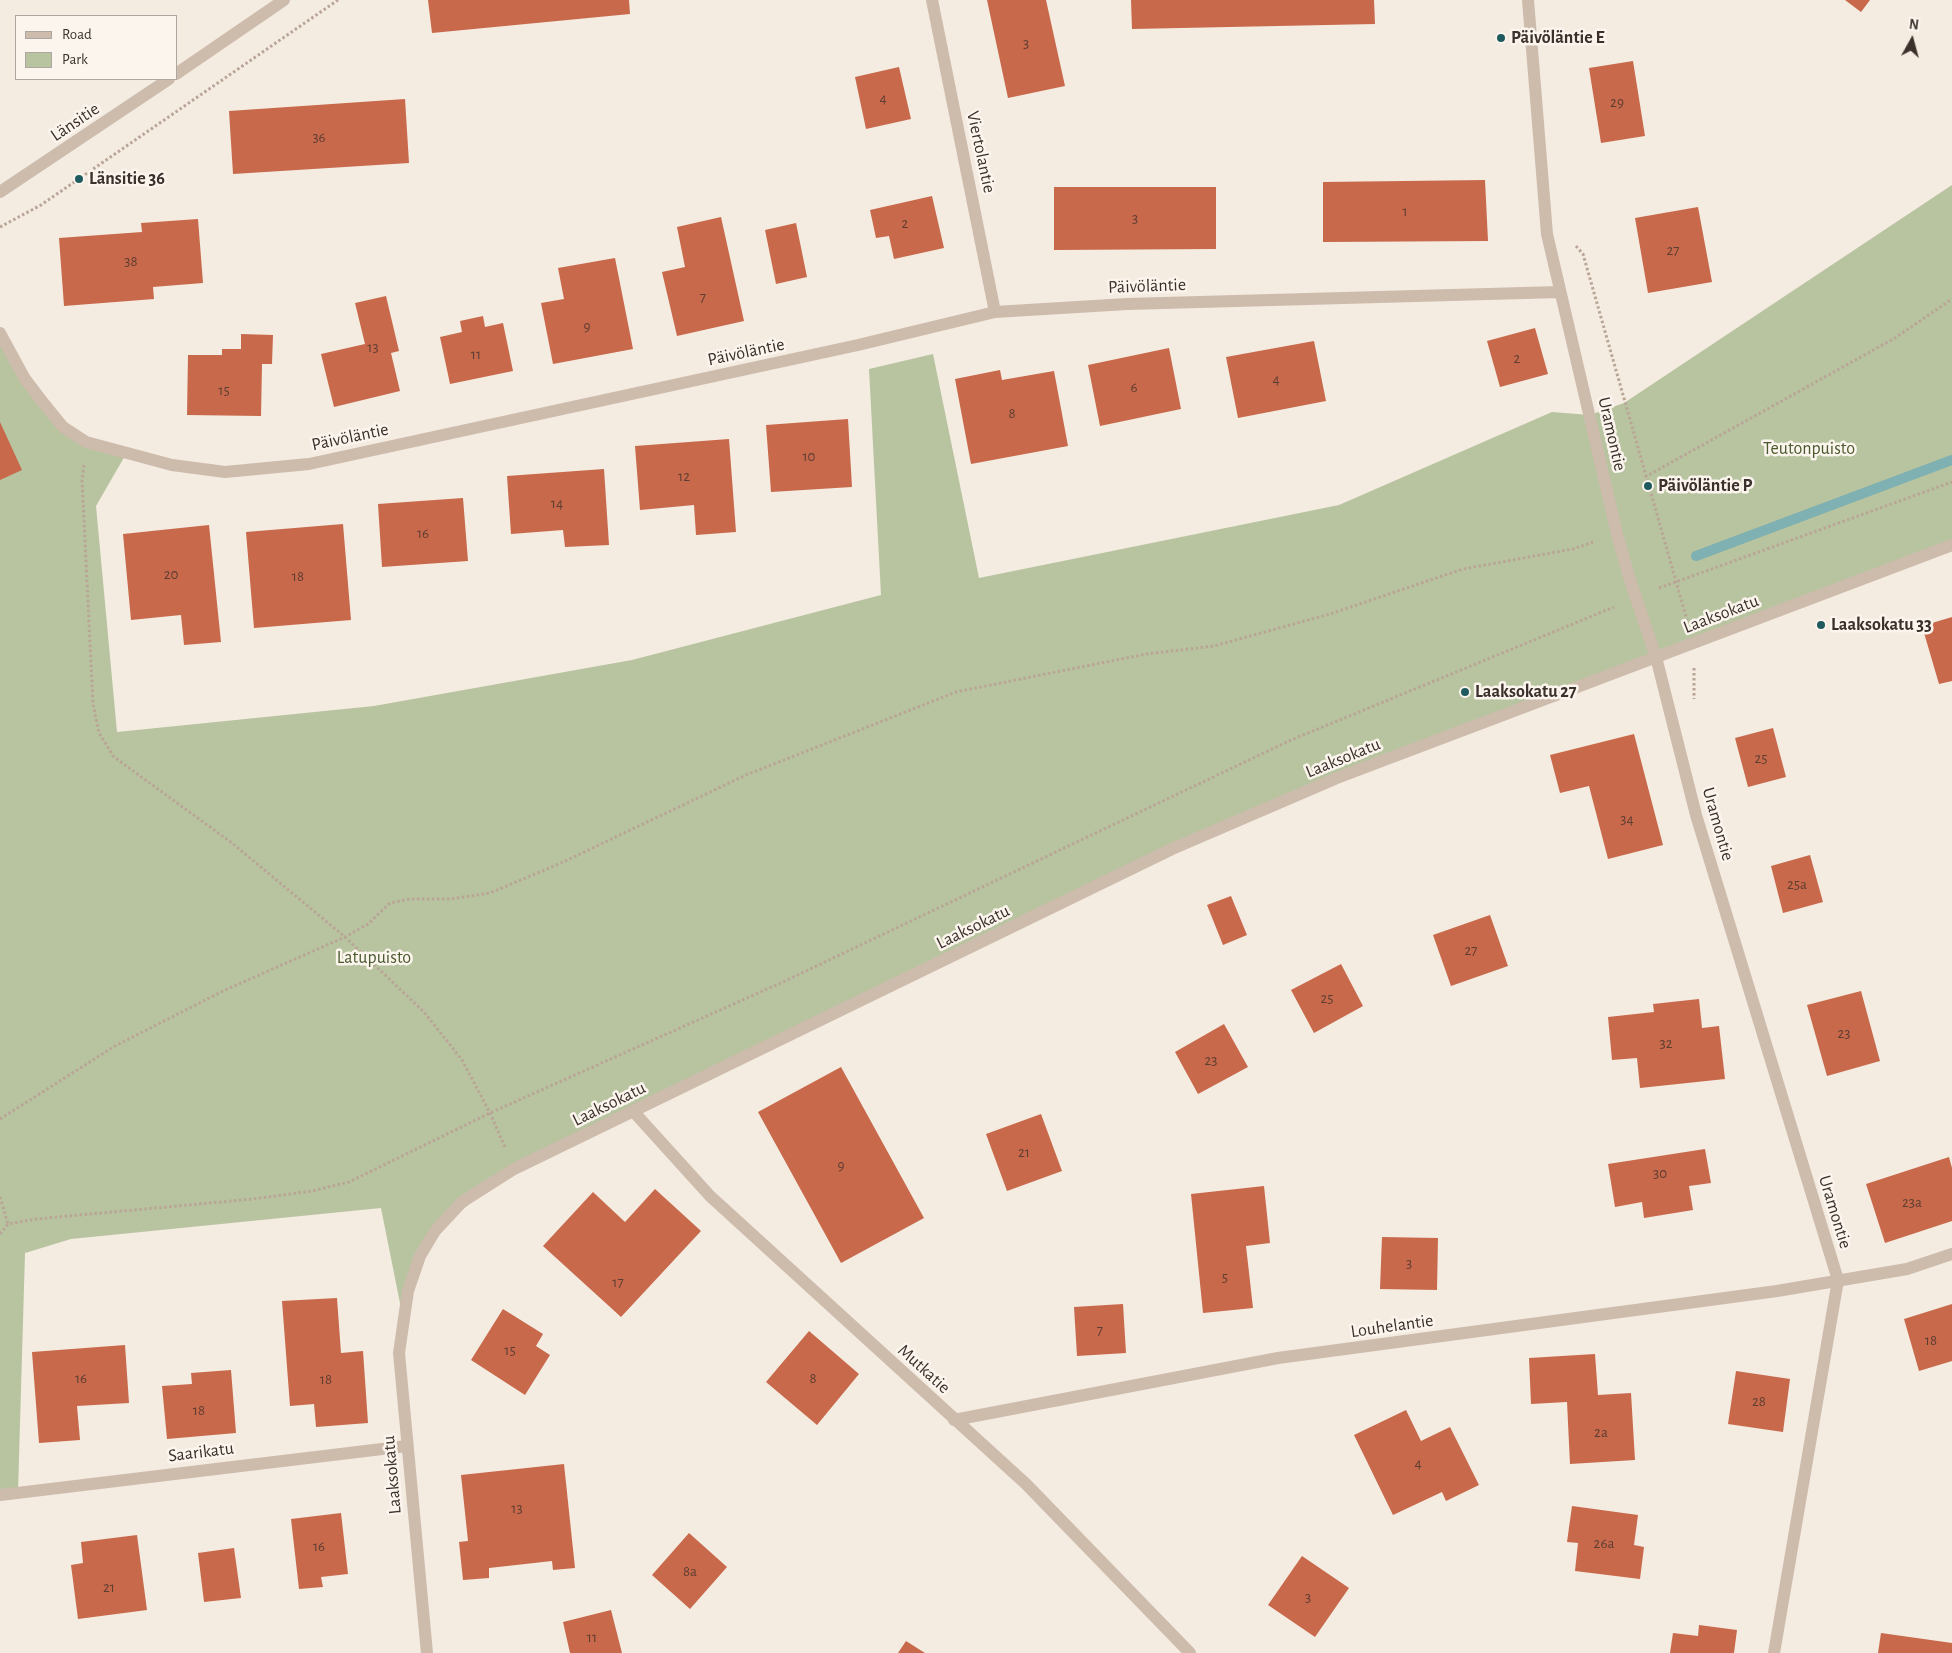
<!DOCTYPE html>
<meta charset="utf-8">
<style>
body{margin:0}
#map{position:relative;width:1952px;height:1653px;overflow:hidden;background:#f4ebe1;font-family:"Alegreya Sans",sans-serif}
canvas{display:block}
.legend{position:absolute;left:15px;top:15px;width:162px;height:65px;box-sizing:border-box;background:#fbf5ee;border:1px solid #aea6a0;margin:0;padding:6px 9px;list-style:none;font-size:15px;color:#3b302b}
.legend li{display:flex;align-items:center;gap:10px;height:25px}
.legend b{width:25px;border:1px solid #aea6a0}
.north{position:absolute;left:1887px;top:15px;width:50px;height:50px;-webkit-text-stroke:4px #fbf5ee;paint-order:stroke;rotate:7deg;font-size:14px;font-weight:700;line-height:20px;text-align:center;color:#3b302b}
.north::after{content:'';display:block;margin:auto;width:18px;height:22px;background:#3b302b;clip-path:polygon(50% 0,100% 100%,50% 72%,0 100%)}
</style>
<div id="map">
<canvas width="1952" height="1653"></canvas>
<ul class="legend">
<li><b style="height:6px;background:#cdbbac"></b>Road</li>
<li><b style="height:14px;background:#b8c4a0"></b>Park</li>
</ul>
<div class="north">N</div>
</div>
<script>
const g = document.querySelector('canvas').getContext('2d');
g.lineJoin = 'round';
function fillPath(path, color) {
  g.fillStyle = color;
  g.fill(path, 'evenodd');
}
function toPath(rows) {
  const path = new Path2D();
  for (const r of rows) {
    path.moveTo(r[0], r[1]);
    for (let i = 2; i < r.length; i += 2) path.lineTo(r[i], r[i + 1]);
  }
  return path;
}
function strokePath(path, color, width, dash) {
  g.strokeStyle = color;
  g.lineWidth = width;
  g.lineCap = dash ? 'butt' : 'round';
  g.setLineDash(dash || []);
  g.stroke(path);
}
function label(font, color, halo, rows, align = 'center') {
  g.font = font + ' "Alegreya Sans",sans-serif';
  g.lineWidth = 5;
  g.setLineDash([]);
  g.textBaseline = 'middle';
  g.strokeStyle = halo;
  g.fillStyle = color;
  for (const [text, x, y, turn = 0] of rows) {
    g.save();
    g.translate(x, y);
    g.rotate((+turn || 0) * Math.PI / 180);
    g.textAlign = isNaN(turn) ? turn : align;
    if (halo) g.strokeText(text, 0, 0);
    g.fillText(text, 0, 0);
    g.restore();
  }
}
fillPath(toPath([
 [1952,185,1952,545,1694,643,1172,849,514,1169,435,1231,403,1318,381,1208,71,1239,25,1253,18,1492,0,1495,0,333,63,427,126,454,96,506,117,732,374,706,632,660,881,595,869,369,933,354,979,578,1339,505,1552,412,1590,415,1624,403]
]), '#b8c4a0');
strokePath(toPath([
 [1696,556,1952,460]
]), '#7fb0b2', 10);
fillPath(toPath([
 [428,0,629,0,630,14,432,33],
 [987,0,1046,0,1065,86,1008,98],
 [1131,0,1374,0,1375,24,1132,29],
 [1845,0,1870,0,1861,12],
 [1633,61,1645,136,1601,143,1589,68],
 [899,67,911,119,866,129,855,77],
 [405,99,409,163,233,174,229,111],
 [1485,180,1488,241,1323,242,1323,182],
 [1054,187,1216,187,1216,249,1054,250],
 [932,196,944,248,894,259,889,236,876,238,870,210],
 [1698,207,1712,282,1648,293,1635,218],
 [721,217,744,321,677,336,662,272,685,267,677,227],
 [198,219,203,283,153,287,154,299,64,306,59,238,142,232,141,223],
 [796,223,807,277,776,284,765,230],
 [615,258,633,349,553,364,541,303,564,299,558,268],
 [386,296,399,351,391,353,400,391,334,407,321,354,365,344,355,303],
 [483,316,485,327,503,323,513,371,450,384,440,337,462,332,460,321],
 [1535,328,1548,374,1500,387,1487,341],
 [241,334,273,335,272,364,262,364,261,416,187,415,188,355,222,355,222,349,241,349],
 [1314,341,1326,401,1238,418,1226,357],
 [1169,348,1181,409,1100,426,1088,365],
 [1000,370,1002,380,1054,371,1068,446,971,464,955,379],
 [848,419,852,487,771,492,766,425],
 [0,422,22,470,0,480],
 [729,439,736,532,696,535,694,505,640,510,635,446],
 [604,469,609,545,565,547,563,530,511,534,507,476],
 [463,498,468,561,382,567,378,504],
 [343,524,351,620,254,628,246,532],
 [209,525,221,642,184,645,181,615,131,620,123,534],
 [1952,617,1952,681,1939,684,1922,626],
 [1773,728,1786,777,1748,787,1735,738],
 [1634,734,1663,845,1608,859,1589,786,1560,793,1550,755],
 [1810,855,1823,902,1783,913,1771,866],
 [1231,896,1247,935,1223,945,1207,905],
 [1490,915,1508,966,1451,986,1433,935],
 [1341,964,1363,1006,1314,1033,1291,990],
 [1861,991,1880,1061,1827,1076,1807,1005],
 [1699,999,1702,1028,1719,1026,1725,1079,1640,1088,1637,1058,1612,1060,1608,1017,1654,1012,1653,1004],
 [1224,1024,1248,1067,1198,1094,1175,1052],
 [841,1067,924,1218,841,1263,758,1112],
 [1041,1114,1062,1171,1007,1191,986,1134],
 [1705,1149,1711,1183,1689,1186,1693,1210,1644,1218,1642,1202,1615,1207,1608,1164],
 [1949,1157,1952,1168,1952,1221,1885,1243,1866,1184],
 [1264,1186,1270,1243,1246,1246,1253,1308,1203,1313,1191,1194],
 [655,1189,701,1231,621,1317,543,1246,593,1192,625,1222],
 [1382,1237,1438,1238,1437,1290,1380,1289],
 [337,1298,341,1353,363,1351,368,1423,316,1427,314,1404,290,1406,282,1301],
 [1123,1304,1126,1353,1077,1356,1074,1307],
 [1952,1304,1952,1361,1919,1371,1904,1319],
 [503,1309,543,1334,536,1346,550,1355,525,1395,471,1360],
 [809,1331,859,1374,817,1425,766,1382],
 [125,1345,129,1403,77,1406,80,1440,39,1443,32,1352],
 [1595,1354,1598,1395,1631,1393,1635,1460,1570,1464,1567,1402,1531,1404,1529,1358],
 [231,1370,236,1433,167,1439,162,1386,192,1384,191,1373],
 [1736,1371,1790,1379,1783,1432,1728,1424],
 [1406,1410,1421,1441,1450,1427,1479,1485,1446,1501,1442,1492,1393,1515,1354,1435],
 [564,1464,575,1568,553,1570,552,1561,489,1568,489,1578,463,1580,459,1542,468,1541,461,1475],
 [1572,1506,1638,1515,1634,1545,1644,1547,1640,1579,1575,1571,1578,1543,1567,1542],
 [341,1513,348,1574,321,1577,323,1587,299,1589,291,1519],
 [689,1533,727,1567,690,1609,652,1575],
 [137,1535,147,1610,78,1619,71,1565,83,1563,81,1542],
 [234,1548,241,1598,204,1602,198,1553],
 [1302,1556,1349,1588,1315,1637,1268,1605],
 [611,1610,622,1653,570,1653,563,1622],
 [1699,1625,1737,1630,1734,1653,1670,1653,1673,1633,1698,1636],
 [1881,1633,1952,1643,1952,1653,1878,1653],
 [906,1641,925,1653,898,1653]
]), '#c8694b');
strokePath(toPath([
 [0,227,41,205,338,0],
 [1576,246,1583,254,1687,620],
 [84,465,82,480,93,704,99,733,114,757,232,843,345,937,424,1012,462,1060,490,1113,505,1147],
 [1645,477,1895,338,1952,299],
 [1659,588,1952,482],
 [1694,668,1694,699],
 [0,1119,115,1046,223,991,345,937,368,924,390,903,409,899,451,899,490,893,561,863,746,775,956,692,1146,654,1214,646,1330,614,1463,569,1573,549,1593,542],
 [0,1197,8,1224],
 [0,1234,8,1224,36,1219,253,1199,312,1191,349,1182,490,1113,785,981,1291,740,1614,607]
]), '#b9a596', 3, [2.5, 2.5]);
strokePath(toPath([
 [932,0,995,312],
 [1528,0,1547,234,1617,534,1631,583,1656,657,1696,815,1838,1280,1774,1653],
 [176,74,284,0],
 [0,192,169,79],
 [0,333,25,379,41,400,63,427,86,442,172,465,225,472,309,464,858,345,995,312,1127,304,1560,292],
 [633,1111,710,1196,1026,1484,1190,1653],
 [954,1420,1278,1358,1777,1291,1907,1269,1952,1254],
 [0,1495,407,1446],
 [427,1653,399,1353,408,1291,420,1256,435,1231,462,1202,514,1169,1172,849,1337,778,1952,545]
]), '#cdbbac', 12);
for (const [x, y, r, color] of [
 [1501,38,5,"#1f5a5e"],
 [79,179,5,"#1f5a5e"],
 [1648,486,5,"#1f5a5e"],
 [1821,625,5,"#1f5a5e"],
 [1465,692,5,"#1f5a5e"]
]) {
  const dot = new Path2D();
  dot.arc(x, y, r, 0, 2 * Math.PI);
  g.fillStyle = color;
  g.fill(dot);
  strokePath(dot, '#fbf5ee', 2);
}
label('15px', '#5e3e33', null, [
 ["3",1026,43],
 ["4",883,98],
 ["29",1617,102],
 ["36",319,137],
 ["1",1405,211],
 ["3",1135,218],
 ["2",905,223],
 ["27",1673,250],
 ["38",131,261],
 ["7",703,297],
 ["9",587,326],
 ["13",373,347],
 ["11",476,354],
 ["2",1517,358],
 ["4",1276,379],
 ["6",1134,387],
 ["15",224,390],
 ["8",1012,413],
 ["10",809,456],
 ["12",684,476],
 ["14",557,503],
 ["16",423,533],
 ["20",171,574],
 ["18",298,576],
 ["25",1761,758],
 ["34",1627,819],
 ["25a",1797,884],
 ["27",1471,950],
 ["25",1327,998],
 ["23",1844,1033],
 ["32",1666,1043],
 ["23",1211,1060],
 ["21",1024,1152],
 ["9",841,1165],
 ["30",1660,1173],
 ["23a",1912,1202],
 ["3",1409,1263],
 ["5",1225,1277],
 ["17",618,1282],
 ["7",1100,1330],
 ["18",1931,1340],
 ["15",510,1350],
 ["16",81,1378],
 ["8",813,1378],
 ["18",326,1379],
 ["28",1759,1401],
 ["18",199,1410],
 ["2a",1601,1432],
 ["4",1418,1463],
 ["13",517,1508],
 ["26a",1604,1543],
 ["16",319,1546],
 ["8a",690,1571],
 ["21",109,1587],
 ["3",1308,1597],
 ["11",592,1637]
]);
label('bold 18px', '#3b302b', '#fbf5ee', [
 ["Päivöläntie E",1511,38],
 ["Länsitie 36",89,179],
 ["Päivöläntie P",1658,486],
 ["Laaksokatu 33",1831,625],
 ["Laaksokatu 27",1475,692]
], 'left');
label('18px', '#3b302b', '#fbf5ee', [
 ["Länsitie",75,122,-34],
 ["Viertolantie",981,152,78],
 ["Päivöläntie",1147,286,-2],
 ["Päivöläntie",746,352,-12],
 ["Uramontie",1612,434,77],
 ["Päivöläntie",350,437,-12],
 ["Laaksokatu",1721,614,-21],
 ["Laaksokatu",1343,758,-22],
 ["Uramontie",1718,824,74],
 ["Laaksokatu",973,927,-26],
 ["Laaksokatu",609,1104,-26],
 ["Uramontie",1835,1212,73],
 ["Louhelantie",1392,1326,-8],
 ["Mutkatie",924,1369,42],
 ["Saarikatu",201,1452,-7],
 ["Laaksokatu",392,1475,-95]
]);
label('18px', '#4a5a2e', '#fbf5ee', [
 ["Teutonpuisto",1809,449],
 ["Latupuisto",374,958]
]);
</script>
